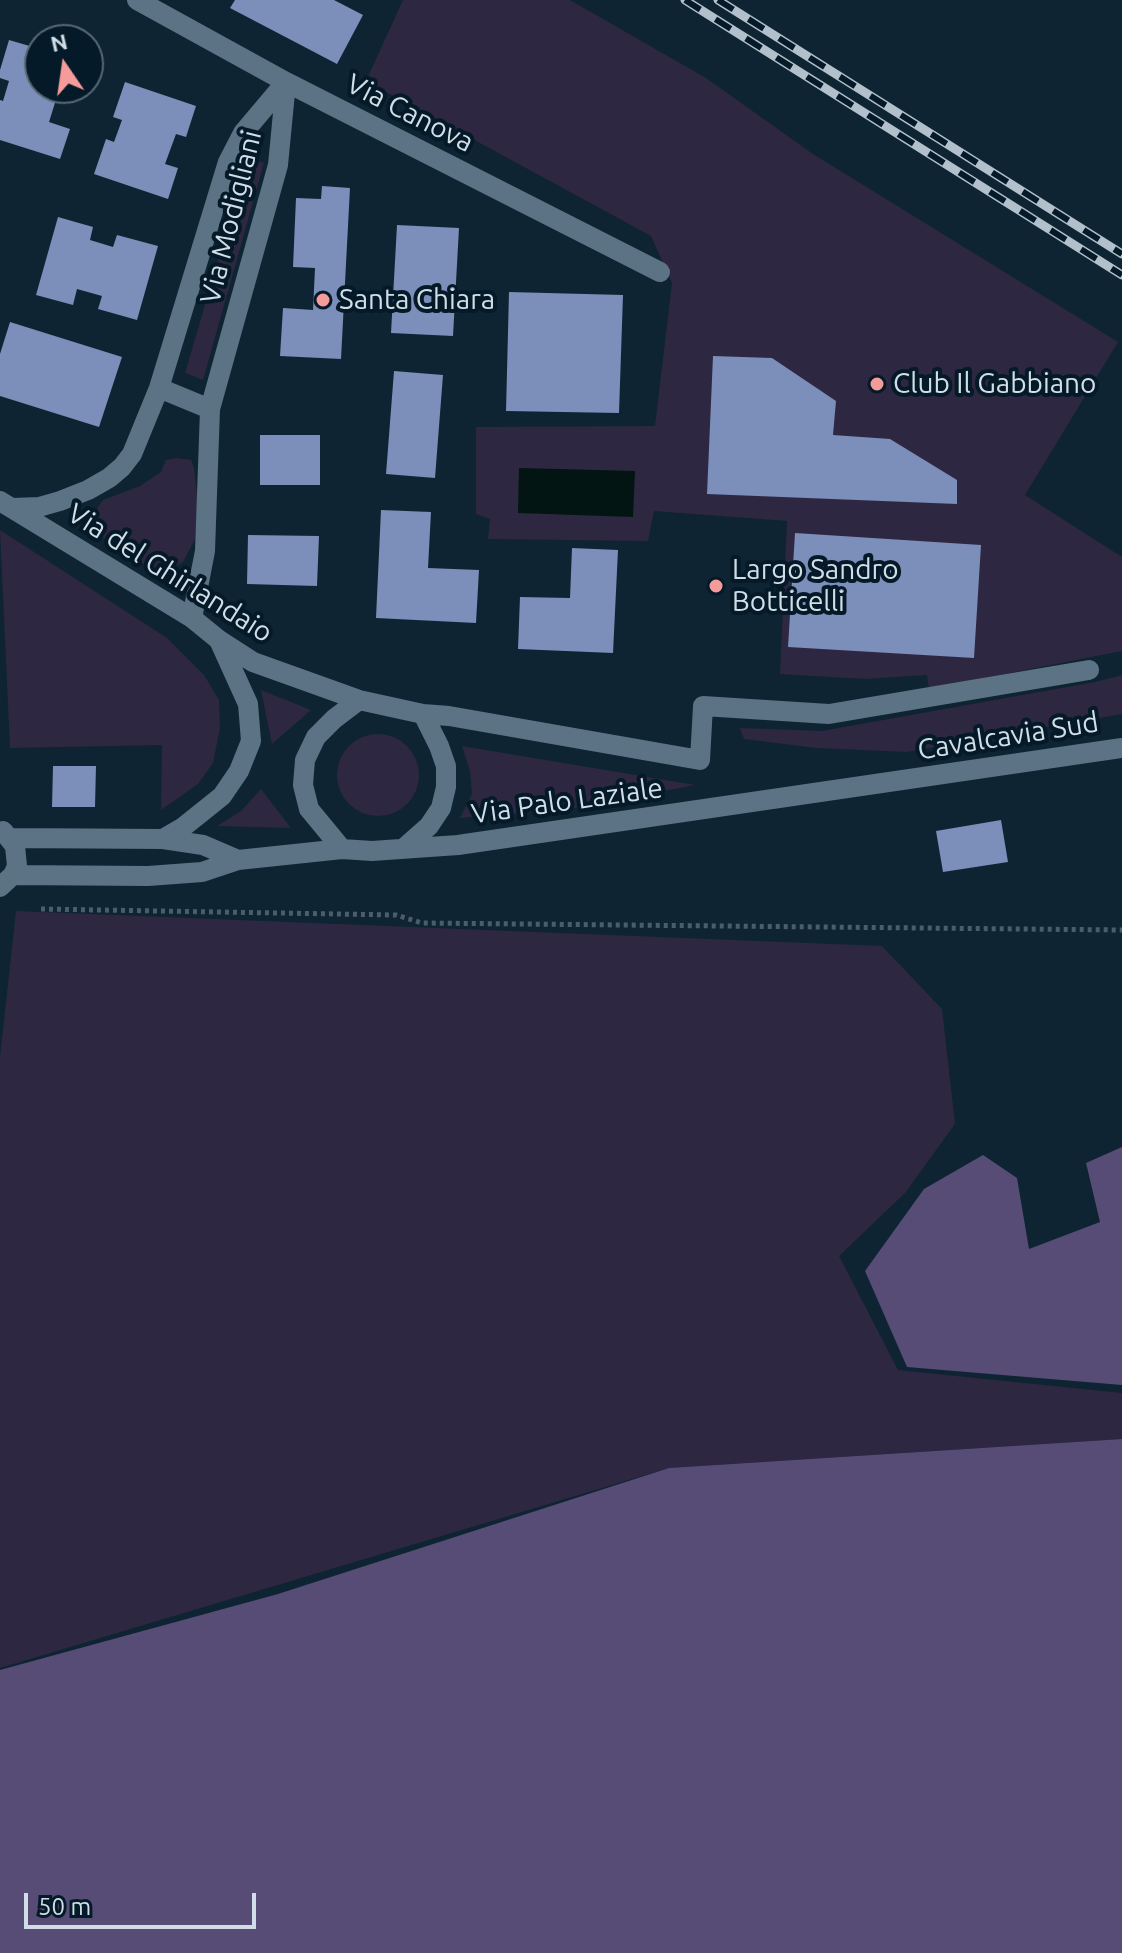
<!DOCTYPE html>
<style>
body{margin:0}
#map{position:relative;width:1122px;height:1953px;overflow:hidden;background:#0e2432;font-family:Ubuntu,sans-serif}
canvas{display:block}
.north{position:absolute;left:24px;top:24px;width:80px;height:80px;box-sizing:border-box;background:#051a28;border:2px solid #576874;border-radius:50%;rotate:347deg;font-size:22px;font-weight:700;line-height:32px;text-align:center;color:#d1dee7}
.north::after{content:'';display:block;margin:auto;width:28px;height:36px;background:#f59b9a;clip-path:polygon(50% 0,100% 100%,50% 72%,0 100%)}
.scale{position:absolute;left:24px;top:1893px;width:232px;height:36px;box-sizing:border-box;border:4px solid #d1dee7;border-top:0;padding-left:10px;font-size:24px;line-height:28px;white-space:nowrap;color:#d1dee7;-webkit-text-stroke:6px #051a28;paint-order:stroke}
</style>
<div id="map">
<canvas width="1122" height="1953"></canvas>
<div class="north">N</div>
<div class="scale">50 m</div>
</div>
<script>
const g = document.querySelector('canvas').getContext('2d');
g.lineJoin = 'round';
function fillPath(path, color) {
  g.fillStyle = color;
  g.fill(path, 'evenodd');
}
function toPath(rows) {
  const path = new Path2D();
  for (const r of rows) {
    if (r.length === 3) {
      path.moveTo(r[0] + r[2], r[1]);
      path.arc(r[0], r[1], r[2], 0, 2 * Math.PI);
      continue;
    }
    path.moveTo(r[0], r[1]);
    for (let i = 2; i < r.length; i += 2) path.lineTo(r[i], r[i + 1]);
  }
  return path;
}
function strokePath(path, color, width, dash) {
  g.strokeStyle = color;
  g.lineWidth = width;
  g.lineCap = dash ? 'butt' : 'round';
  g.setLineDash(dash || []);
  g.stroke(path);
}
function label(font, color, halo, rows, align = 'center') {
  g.font = font + ' Ubuntu,sans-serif';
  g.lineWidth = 8;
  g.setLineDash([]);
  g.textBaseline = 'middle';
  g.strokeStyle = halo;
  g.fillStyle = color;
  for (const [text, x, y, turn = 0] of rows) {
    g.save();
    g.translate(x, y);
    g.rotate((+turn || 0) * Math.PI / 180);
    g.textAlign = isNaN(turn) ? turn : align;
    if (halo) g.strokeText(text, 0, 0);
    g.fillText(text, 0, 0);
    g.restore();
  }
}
fillPath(toPath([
 [403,0,570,0,706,78,813,154,1118,342,1025,495,1122,557,1122,651,929,689,927,675,865,679,780,674,787,521,654,511,648,541,488,539,490,519,476,514,476,427,655,426,672,283,651,236,366,81],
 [248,158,264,163,203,380,185,373],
 [177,458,191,460,194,468,198,504,195,539,183,562,169,569,151,569,94,532,93,514,103,500,140,486,161,472,166,460],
 [0,530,167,638,204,675,219,700,220,728,213,763,198,784,161,810,162,745,10,748],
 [1122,675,1122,714,907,752,816,748,744,739,740,728,822,731,1095,682],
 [261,690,311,710,272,744],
 [378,775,41],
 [462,746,695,785,570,809,460,818,472,794,470,771],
 [261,789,291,828,217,826,241,811],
 [16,911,882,946,942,1009,955,1124,905,1193,839,1256,898,1370,1122,1393,1122,1439,669,1468,0,1668,0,1057]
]), '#2e2741');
fillPath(toPath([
 [1122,1147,1122,1385,907,1367,865,1271,924,1189,983,1155,1017,1178,1029,1249,1100,1222,1086,1163],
 [1122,1439,1122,1953,0,1953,0,1670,278,1594,669,1468]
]), '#574c76');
fillPath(toPath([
 [519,468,635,471,633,517,518,513]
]), '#021512');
fillPath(toPath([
 [235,0,334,0,363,15,337,64,230,8],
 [9,40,40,49,40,88,76,88,74,95,59,90,49,122,70,129,60,159,0,140,0,100,3,101,9,81,0,78,0,70],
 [125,82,196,106,186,137,176,134,165,164,178,168,168,199,94,174,106,139,114,142,122,120,113,117],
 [322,186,350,188,341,359,280,356,283,308,313,310,315,268,293,267,296,198,321,199],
 [58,217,93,227,90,240,113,247,117,235,158,246,137,320,98,309,102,296,77,289,73,305,36,295],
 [397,225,459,228,453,336,391,333],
 [509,292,623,295,619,413,506,411],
 [10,322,122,357,99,427,0,396,0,354],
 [713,356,772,358,836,401,833,435,890,439,957,480,957,504,707,494],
 [394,371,443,375,435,478,386,474],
 [260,435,320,435,320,485,260,485],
 [381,510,431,512,428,568,479,570,476,623,376,618],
 [795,533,981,545,974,658,788,647],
 [248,535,319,536,317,586,247,584],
 [572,548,618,550,613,653,518,649,520,597,570,598],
 [53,766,96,766,95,807,52,807],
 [1001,820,1008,862,943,872,936,831]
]), '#7c8eba');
strokePath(toPath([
 [41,909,396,915,422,923,1122,930]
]), '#4a5d6a', 5, [4, 4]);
strokePath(toPath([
 [137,0,286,82,660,272],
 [159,388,210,409],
 [0,501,192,618,219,640,253,662,359,700,423,714,449,716,700,760,703,706,829,714,1089,670],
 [13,508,39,507,60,501,88,490,109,478,122,467,132,454,159,388,228,162,243,133,286,82],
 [192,618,205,551,210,409,278,165,286,82],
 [10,838,163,839,203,845,238,860],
 [163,839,182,828,222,796,239,771,251,741,248,704,219,640],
 [342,849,309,809,303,785,305,760,316,737,334,719,359,700],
 [403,849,429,826,441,808,446,787,446,766,439,746,423,714],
 [13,875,148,876,202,872,238,860,342,849,372,851,458,845,1122,748],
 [0,887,13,875,17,866,15,846,3,831]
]), '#5b7384', 20);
const rail = toPath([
 [685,0,1122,275],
 [718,0,1122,254]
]);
strokePath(rail, '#b1c0ca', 9);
strokePath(rail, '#051a28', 6, [18]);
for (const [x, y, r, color] of [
 [323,300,8,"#f59b9a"],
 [877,384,8,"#f59b9a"],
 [716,586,8,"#f59b9a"]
]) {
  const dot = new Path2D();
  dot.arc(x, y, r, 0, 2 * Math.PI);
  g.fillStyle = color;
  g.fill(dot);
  strokePath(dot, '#051a28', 3);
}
label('28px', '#d1dee7', '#051a28', [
 ["Via Canova",410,113,27],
 ["Via Modigliani",231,217,-76],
 ["Via del Ghirlandaio",170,573,32],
 ["Cavalcavia Sud",1008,736,-9],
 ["Via Palo Laziale",567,801,-8]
]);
label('28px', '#d1dee7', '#051a28', [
 ["Santa Chiara",339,300],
 ["Club Il Gabbiano",893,384],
 ["Largo Sandro",732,570],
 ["Botticelli",732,602]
], 'left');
</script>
